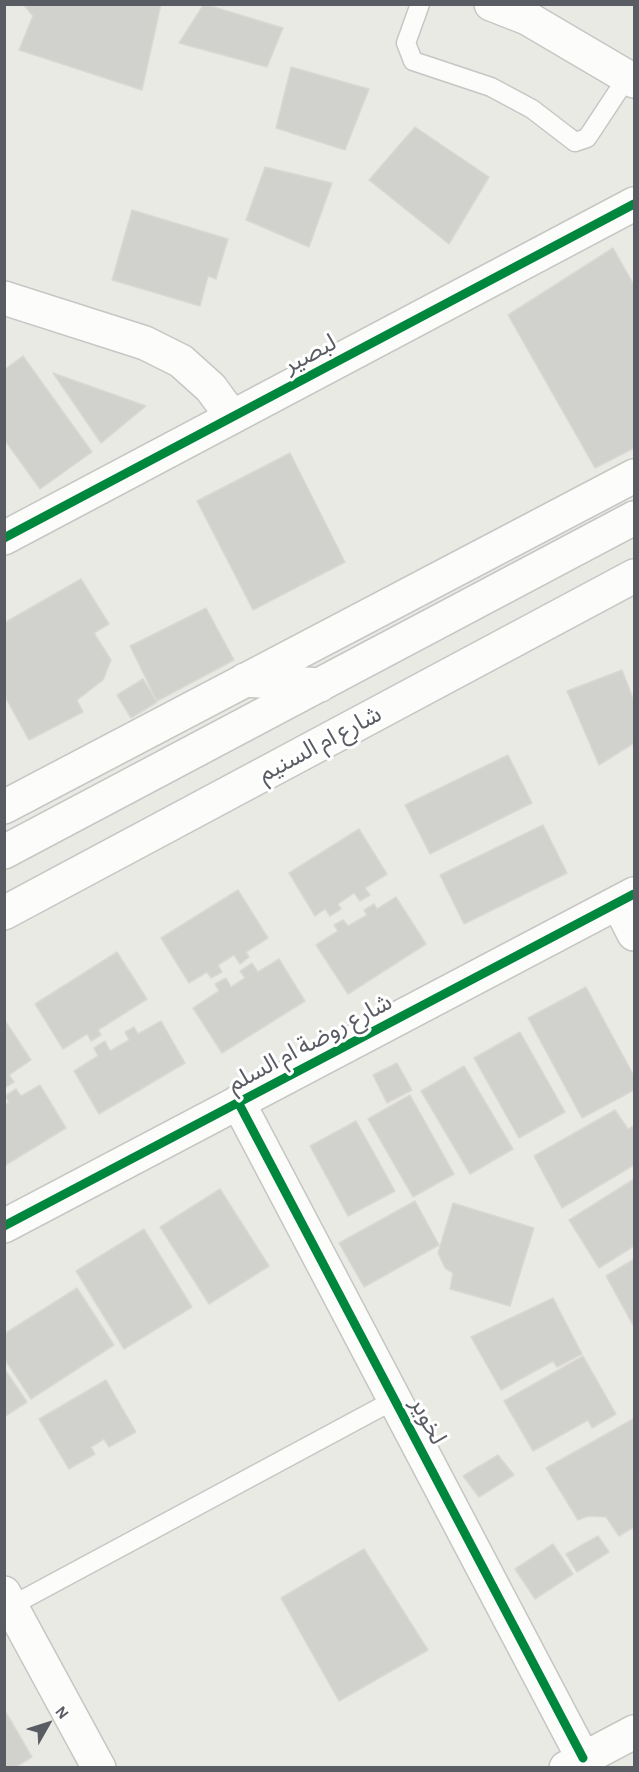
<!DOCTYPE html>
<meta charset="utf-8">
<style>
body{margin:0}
#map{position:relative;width:639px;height:1772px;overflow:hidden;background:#eaeae4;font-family:"Alegreya Sans",sans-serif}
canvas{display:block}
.frame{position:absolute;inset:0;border:6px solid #595c63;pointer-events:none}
.north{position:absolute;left:18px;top:1694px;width:60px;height:60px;-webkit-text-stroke:4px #fff;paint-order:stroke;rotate:51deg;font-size:16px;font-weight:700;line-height:24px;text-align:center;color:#595c63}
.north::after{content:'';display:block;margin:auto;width:21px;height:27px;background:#595c63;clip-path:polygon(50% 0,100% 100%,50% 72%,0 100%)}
</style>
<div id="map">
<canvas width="639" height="1772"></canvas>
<div class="frame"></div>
<div class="north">N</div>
</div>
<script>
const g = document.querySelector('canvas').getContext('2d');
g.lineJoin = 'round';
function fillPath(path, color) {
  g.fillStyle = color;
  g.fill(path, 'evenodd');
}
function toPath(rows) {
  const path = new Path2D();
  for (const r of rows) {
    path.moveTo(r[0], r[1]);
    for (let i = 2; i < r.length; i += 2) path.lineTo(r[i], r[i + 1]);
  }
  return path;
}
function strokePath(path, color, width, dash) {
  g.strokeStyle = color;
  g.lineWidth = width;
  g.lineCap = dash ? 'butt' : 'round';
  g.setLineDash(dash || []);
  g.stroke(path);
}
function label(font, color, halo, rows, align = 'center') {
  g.font = font + ' "Alegreya Sans","Noto Sans Arabic",sans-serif';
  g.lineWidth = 6;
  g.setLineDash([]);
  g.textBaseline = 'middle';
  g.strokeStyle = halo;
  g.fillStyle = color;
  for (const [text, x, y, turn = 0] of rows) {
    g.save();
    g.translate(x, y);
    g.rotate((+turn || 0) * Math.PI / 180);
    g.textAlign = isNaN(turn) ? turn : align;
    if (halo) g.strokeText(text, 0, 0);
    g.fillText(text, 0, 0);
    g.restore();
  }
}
const building = toPath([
 [23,4,161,4,142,90,19,50,33,16,23,4],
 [204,4,283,28,267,67,179,43,204,4],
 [291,67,369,89,345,150,276,128,291,67],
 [415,127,489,177,449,244,369,180,415,127],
 [265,167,332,183,309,247,246,220,265,167],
 [132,210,228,239,216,279,208,276,200,306,112,280,132,210],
 [613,248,634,285,634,448,595,468,508,315,613,248],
 [23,356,92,452,40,489,4,439,4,370,23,356],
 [53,373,146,406,101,443,53,373],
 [290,453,345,562,253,610,197,501,290,453],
 [81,579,109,624,94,633,111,660,103,680,77,700,83,712,29,740,4,695,4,623,81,579],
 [206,608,234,660,157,701,130,646,206,608],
 [622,670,634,701,634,743,599,765,567,691,622,670],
 [143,679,157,702,131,718,117,695,143,679],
 [508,755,532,803,430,854,405,805,508,755],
 [543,825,567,873,464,924,440,875,543,825],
 [359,829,387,874,365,888,370,895,360,901,354,893,338,904,341,909,330,916,325,909,315,916,289,873,359,829],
 [238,890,268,938,246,952,249,957,240,964,234,955,218,965,222,972,211,978,207,972,189,983,161,938,238,890],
 [396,897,426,944,348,994,316,945,338,931,334,925,343,920,348,926,367,915,364,910,374,904,377,909,396,897],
 [117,952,147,999,98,1030,101,1035,91,1041,87,1034,63,1049,35,1004,117,952],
 [279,959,305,1001,222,1053,193,1008,219,991,215,984,226,978,231,987,245,978,240,971,252,963,258,972,279,959],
 [586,987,634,1076,634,1090,582,1118,528,1018,586,987],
 [4,1019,31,1060,9,1075,14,1082,4,1088,4,1019],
 [161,1021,185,1063,99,1114,74,1071,98,1056,94,1048,105,1041,110,1051,129,1040,125,1032,134,1027,138,1034,161,1021],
 [520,1032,565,1112,519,1138,474,1058,520,1032],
 [397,1063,412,1090,387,1103,373,1075,397,1063],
 [464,1066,513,1149,470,1174,421,1091,464,1066],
 [40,1085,66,1128,4,1166,4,1105,9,1102,5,1096,16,1089,21,1096,40,1085],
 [410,1095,454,1174,413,1197,368,1119,410,1095],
 [615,1110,628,1129,634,1126,634,1165,562,1208,534,1156,615,1110],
 [356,1121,395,1191,348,1216,310,1146,356,1121],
 [634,1179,634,1246,599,1268,569,1220,634,1179],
 [220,1189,269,1266,209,1304,160,1227,220,1189],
 [415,1201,439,1245,364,1287,339,1243,415,1201],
 [453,1203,534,1228,510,1306,450,1289,453,1273,445,1268,438,1253,453,1203],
 [144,1229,192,1307,124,1349,76,1271,144,1229],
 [634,1259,634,1327,606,1276,634,1259],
 [77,1288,114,1345,31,1399,4,1358,4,1334,77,1288],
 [553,1298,582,1354,557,1367,553,1361,501,1390,471,1337,553,1298],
 [583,1356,616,1414,592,1428,588,1420,533,1451,504,1401,583,1356],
 [4,1368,27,1402,4,1417,4,1368],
 [106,1380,136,1432,109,1447,104,1439,91,1447,95,1454,69,1469,39,1419,106,1380],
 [633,1419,634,1527,619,1536,606,1517,588,1516,578,1520,546,1468,633,1419],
 [498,1455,514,1475,479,1497,463,1476,498,1455],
 [598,1536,609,1552,577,1572,566,1554,598,1536],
 [553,1544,573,1574,535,1599,515,1569,553,1544],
 [364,1549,428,1650,339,1701,281,1598,364,1549],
 [4,1709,32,1757,14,1768,4,1768,4,1709]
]);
fillPath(building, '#d1d1ce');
strokePath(building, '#dad8d3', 1.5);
const service = toPath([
 [420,4,406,43,413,61,491,87,532,109,575,142,587,138,628,76],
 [11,1606,394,1400]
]);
const minor = toPath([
 [491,4,527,18,634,81],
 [4,298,145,343,181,361,211,388,232,417],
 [4,538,634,204],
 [4,807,634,476],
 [618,903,634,934],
 [238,1102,583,1758],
 [4,1226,634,894],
 [4,1593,99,1768],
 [566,1768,634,1732]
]);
const secondary = toPath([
 [245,680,320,685],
 [4,852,634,518],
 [4,913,634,576]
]);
strokePath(service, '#c6c6c5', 21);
strokePath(minor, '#c6c6c5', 36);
strokePath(secondary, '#c6c6c6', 36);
strokePath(service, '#fcfcfb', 18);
strokePath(minor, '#fcfcfb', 33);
strokePath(secondary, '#fcfcfb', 33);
strokePath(toPath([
 [4,538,634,204],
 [238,1102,583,1758],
 [4,1226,634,894]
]), '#00873e', 9);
label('24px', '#595c63', '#fff', [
 ["لبصير",310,354,-28],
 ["شارع ام السنيم",320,744,-28],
 ["شارع روضة ام السلم",310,1043,-28],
 ["لخوير",428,1421,62]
]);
</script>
